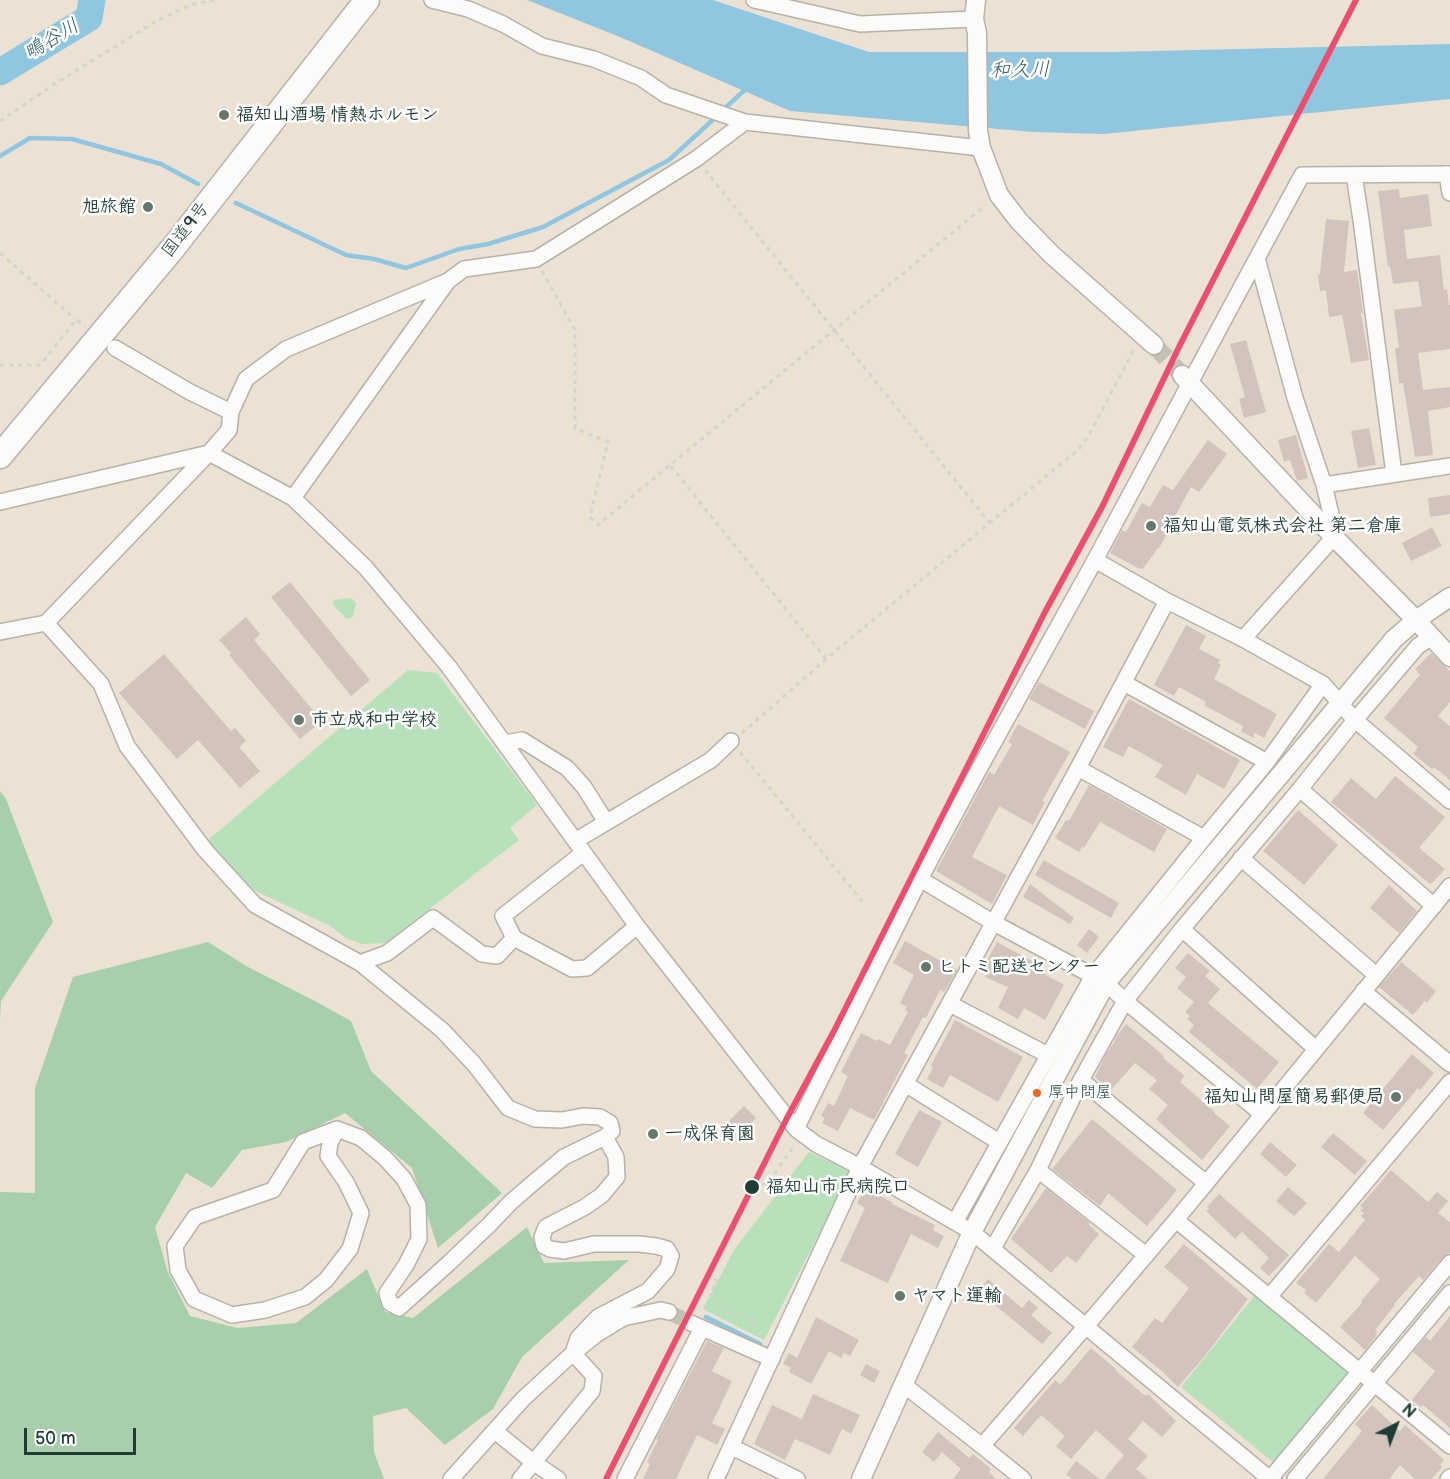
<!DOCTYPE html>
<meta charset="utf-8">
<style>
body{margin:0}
#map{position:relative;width:1450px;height:1479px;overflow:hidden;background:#ebe2d4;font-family:"Balsamiq Sans",sans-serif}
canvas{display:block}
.north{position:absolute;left:1366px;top:1395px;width:60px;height:60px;-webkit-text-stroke:4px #fff;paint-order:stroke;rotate:42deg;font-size:16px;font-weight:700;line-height:24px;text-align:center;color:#1f3d34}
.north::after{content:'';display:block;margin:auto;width:21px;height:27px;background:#1f3d34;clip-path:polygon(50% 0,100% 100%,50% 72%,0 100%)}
.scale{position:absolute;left:24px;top:1428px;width:112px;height:27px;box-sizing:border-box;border:3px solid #1f3d34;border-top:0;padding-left:8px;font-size:18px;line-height:21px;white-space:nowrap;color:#1f3d34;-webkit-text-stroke:4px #fff;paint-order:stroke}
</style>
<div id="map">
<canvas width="1450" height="1479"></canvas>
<div class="north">N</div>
<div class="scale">50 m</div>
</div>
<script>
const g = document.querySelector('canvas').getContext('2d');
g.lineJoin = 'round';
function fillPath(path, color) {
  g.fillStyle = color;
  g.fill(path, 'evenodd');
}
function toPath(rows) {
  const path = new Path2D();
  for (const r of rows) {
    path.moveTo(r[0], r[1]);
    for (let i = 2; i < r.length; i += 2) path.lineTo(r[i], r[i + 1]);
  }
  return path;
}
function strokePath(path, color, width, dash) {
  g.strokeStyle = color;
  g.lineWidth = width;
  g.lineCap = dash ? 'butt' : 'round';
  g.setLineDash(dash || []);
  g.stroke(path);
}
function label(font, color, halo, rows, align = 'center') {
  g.font = font + ' "Balsamiq Sans","Klee One",sans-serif';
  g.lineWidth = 5;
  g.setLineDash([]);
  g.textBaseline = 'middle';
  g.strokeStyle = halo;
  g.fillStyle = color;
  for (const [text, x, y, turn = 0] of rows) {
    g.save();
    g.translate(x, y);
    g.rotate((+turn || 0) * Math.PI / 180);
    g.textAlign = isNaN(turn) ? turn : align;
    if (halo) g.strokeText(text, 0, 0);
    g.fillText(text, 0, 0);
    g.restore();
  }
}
fillPath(toPath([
 [351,598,356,603,353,617,347,619,333,605,334,600],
 [408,670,437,673,537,805,510,828,519,840,385,943,362,944,346,938,330,926,256,891,235,874,207,841],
 [809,1152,851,1172,764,1340,703,1309,734,1250],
 [1256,1294,1347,1370,1346,1379,1274,1463,1181,1387]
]), '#b6e1ba');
fillPath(toPath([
 [0,791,6,799,53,922,1,1001,0,1019],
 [208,942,248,967,313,1000,351,1021,371,1071,502,1193,438,1248,412,1168,345,1113,286,1142,242,1150,212,1188,186,1173,155,1227,167,1270,190,1316,238,1328,296,1323,367,1269,385,1312,413,1318,527,1227,544,1263,629,1260,522,1357,493,1409,445,1445,406,1408,373,1416,374,1452,384,1479,0,1479,0,1192,35,1193,35,1088,73,977]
]), '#a7cfab');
fillPath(toPath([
 [527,0,713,0,869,52,1111,52,1450,44,1450,99,1103,134,1033,132,790,111,620,37]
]), '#91c6e0');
strokePath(toPath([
 [723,110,748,87],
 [0,156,30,138,72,139,161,164,198,184],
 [236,203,346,255,374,259,406,268,459,249,488,244,543,227,669,160,717,116],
 [706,1317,760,1344]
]), '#91c6e0', 4.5);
strokePath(toPath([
 [0,72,89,18,92,0]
]), '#91c6e0', 27);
fillPath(toPath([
 [1399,189,1400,198,1428,194,1432,226,1404,230,1407,259,1440,255,1444,290,1447,289,1449,305,1450,305,1450,349,1418,353,1423,390,1450,387,1450,407,1428,411,1433,455,1415,457,1403,383,1399,383,1395,348,1399,348,1394,310,1422,306,1418,281,1393,284,1390,266,1388,267,1378,191],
 [1326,219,1349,221,1344,272,1357,270,1363,313,1361,313,1369,360,1351,363,1342,315,1329,317,1326,290,1320,291,1318,274,1320,274],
 [1246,340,1266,412,1244,418,1239,399,1245,397,1230,344],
 [1369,428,1376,465,1358,468,1351,431],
 [1296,435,1308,478,1297,481,1290,460,1284,462,1278,440],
 [1208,440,1227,454,1199,492,1191,487,1173,520,1174,521,1159,548,1158,548,1143,569,1141,568,1140,569,1110,553,1122,530,1126,532,1142,503,1150,507,1163,485,1173,490],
 [1450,495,1450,514,1430,517,1428,498],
 [1432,527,1442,546,1411,561,1402,543],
 [290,582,370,680,351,696,271,597],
 [246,617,260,634,254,640,322,721,300,739,229,655,231,653,219,640],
 [1186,625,1206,636,1199,649,1220,660,1218,663,1221,665,1214,679,1277,714,1264,738,1255,733,1253,738,1241,731,1243,726,1204,705,1206,702,1179,687,1174,696,1154,685],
 [1431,653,1450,671,1450,702,1438,716,1450,726,1450,780,1434,767,1432,769,1413,754,1418,747,1384,718,1420,675,1415,669],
 [164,654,231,731,235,728,246,741,239,747,260,771,240,788,198,740,177,759,119,693],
 [1039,682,1094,711,1085,729,1029,699],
 [1129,699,1240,760,1224,789,1197,774,1186,795,1155,777,1163,765,1129,746,1123,757,1103,747],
 [1018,724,1070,752,1042,801,1045,802,1033,825,999,806,972,857,1007,875,992,904,936,871,989,772,994,775,1012,744,1008,742],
 [1395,776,1445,817,1419,848,1445,869,1432,883,1430,884,1331,802,1351,778,1376,799],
 [1089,785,1167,829,1154,852,1100,822,1084,848,1082,847,1079,852,1055,838,1066,820,1069,821],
 [1298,810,1338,845,1304,885,1263,851],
 [1044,860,1119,903,1111,918,1035,875],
 [1030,884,1074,918,1070,924,1023,897],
 [1389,885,1417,911,1399,933,1370,908],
 [1089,929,1099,937,1087,953,1077,945],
 [905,941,957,970,944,992,940,990,926,1018,923,1017,904,1053,908,1055,874,1120,850,1108,838,1131,822,1123,825,1118,821,1116,828,1103,834,1106,848,1076,841,1072,861,1033,877,1041,878,1039,890,1045,908,1012,905,1010,907,1007,900,1003,914,975,893,963],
 [997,942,1041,966,1039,971,1064,985,1045,1020,1024,1008,1018,1019,998,1008,1008,987,985,977,987,974,981,971],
 [1188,953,1210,971,1205,976,1220,989,1208,1003,1279,1062,1257,1089,1189,1032,1194,1025,1187,1019,1190,1016,1185,1012,1194,1002,1177,988,1186,977,1175,968],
 [1401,962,1436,991,1427,1003,1425,1001,1413,1015,1379,987],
 [955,1020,1023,1057,998,1102,950,1075,943,1088,927,1079,933,1067,931,1065],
 [1126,1024,1164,1056,1163,1058,1185,1076,1180,1082,1215,1112,1214,1113,1230,1126,1202,1160,1156,1119,1168,1105,1149,1089,1157,1080,1135,1063,1110,1091,1095,1077,1106,1054,1115,1041,1114,1040,1118,1034],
 [1412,1054,1434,1073,1420,1090,1418,1088,1383,1130,1363,1113],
 [744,1106,756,1118,741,1133,729,1121],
 [919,1110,942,1122,918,1167,895,1154],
 [1092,1119,1177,1190,1147,1226,1108,1193,1100,1206,1052,1169],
 [1333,1133,1367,1161,1355,1175,1321,1147],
 [1270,1142,1297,1165,1286,1177,1260,1154],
 [1391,1170,1428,1202,1437,1192,1448,1201,1438,1213,1450,1222,1450,1253,1443,1257,1423,1280,1419,1276,1394,1304,1395,1305,1375,1330,1377,1332,1376,1334,1377,1335,1365,1350,1340,1327,1362,1303,1361,1301,1380,1279,1355,1256,1316,1303,1304,1293,1306,1290,1296,1283,1329,1244,1339,1252,1365,1220,1361,1216,1364,1213,1360,1210,1363,1208,1360,1206],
 [1288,1187,1307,1203,1294,1216,1276,1201],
 [866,1188,893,1203,892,1204,935,1225,933,1230,944,1236,938,1248,911,1234,888,1283,840,1261,865,1208,857,1203],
 [1046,1188,1090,1223,1089,1225,1099,1234,1076,1263,1067,1256,1051,1273,1011,1239],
 [1219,1194,1289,1255,1269,1276,1260,1268,1269,1258,1242,1232,1235,1239,1206,1211,1209,1209,1207,1207],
 [1184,1244,1248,1299,1204,1357,1178,1387,1164,1373,1132,1347,1155,1318,1162,1323,1189,1288,1164,1267],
 [988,1279,1022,1308,1029,1300,1038,1308,1031,1315,1052,1333,1042,1344,978,1291],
 [1450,1316,1450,1428,1423,1405,1421,1407,1412,1400,1435,1371,1413,1352,1426,1337,1430,1341],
 [816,1317,859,1340,850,1356,844,1353,841,1358,829,1351,811,1384,789,1372,791,1368,783,1364,789,1353,797,1358],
 [707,1341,724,1348,712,1371,732,1381,712,1423,725,1429,717,1445,697,1435,676,1479,643,1479,650,1464,647,1462,658,1440,656,1439],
 [1091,1348,1116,1369,1115,1370,1143,1394,1146,1396,1148,1394,1176,1421,1162,1437,1143,1421,1128,1439,1148,1456,1136,1469,1148,1479,1104,1479,1124,1455,1096,1430,1071,1459,1056,1446,1065,1436,1041,1415,1023,1436,1014,1428,1055,1380,1060,1385],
 [866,1364,880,1371,874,1383,860,1375],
 [813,1394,860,1415,851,1434,842,1429,830,1455,795,1439,785,1460,754,1444,772,1405,802,1419],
 [1372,1405,1400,1431,1405,1425,1444,1460,1440,1465,1442,1467,1432,1479,1415,1479,1400,1465,1389,1479,1323,1479,1362,1431,1355,1424],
 [938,1432,967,1456,970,1458,973,1454,991,1469,989,1472,996,1479,953,1479,961,1469,942,1452,934,1462,922,1452],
 [1076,1461,1100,1479,1072,1479,1066,1474]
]), '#d2c4bd');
strokePath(toPath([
 [669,1312,691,1323]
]), '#c2c1b4', 15, [15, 8]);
strokePath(toPath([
 [1154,345,1182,375]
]), '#c2c1b4', 18, [18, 9]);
const minor = toPath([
 [432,0,468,9,503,24,542,46,594,59,641,78,666,95,745,122,981,148],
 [754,0,860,24,974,19],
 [1447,174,1450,193],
 [1354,175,1361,220,1394,474],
 [115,348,190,392,231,412],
 [1324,485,1450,466],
 [293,498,448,281],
 [0,502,209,453,293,498,366,568,449,667,637,926,796,1129,816,1144,860,1167,972,1232,1270,1479],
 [1095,560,1167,601,1243,639,1323,684,1355,720,1450,801],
 [46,623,101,684,127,746,205,850,255,905,360,963,442,1030,474,1064,508,1108,535,1119,562,1120,583,1116,600,1117,610,1123,612,1131,605,1137,564,1157,533,1183,511,1202,489,1225,449,1263,399,1308,390,1303,387,1293,406,1265,419,1239,418,1205,404,1179,385,1158,361,1138,337,1129,303,1142,273,1190,195,1217,175,1246,178,1270,194,1299,232,1315,265,1310,305,1297,326,1280,350,1249,361,1213,346,1182,328,1156,330,1143,337,1129],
 [0,632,46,623,209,453,229,430,231,412,246,379,286,349,448,281,464,269,536,259,696,159,745,122],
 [1243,639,1334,537,1331,514,1324,485,1295,398,1257,258,1302,175,1450,174],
 [1124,683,1267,762],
 [505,743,522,740,567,768,584,787,606,822],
 [1300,789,1434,906],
 [1204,838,1267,762,1323,684],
 [575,841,711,760,731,741],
 [583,853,503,916,514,938,572,969,587,968,637,926],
 [1241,858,1376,975],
 [920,879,994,923,1106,983,1125,1001,1262,1114],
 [1182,929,1316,1049],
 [360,963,387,953,433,918,482,954,497,956,514,938],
 [1363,991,1450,1064],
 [950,1004,1048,1055],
 [1081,1080,1206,1183],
 [907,1085,999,1142],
 [796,1129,920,879,978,771,1095,560,1257,258],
 [1038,1170,1146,1255],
 [1176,1220,1450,1446],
 [955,1222,1093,976,1204,838,1078,768],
 [993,1248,1038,1170,1081,1080,1125,1001,1182,929,1300,789,1355,720,1418,646,1431,637],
 [1269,1297,1450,1082],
 [691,1323,772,1359],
 [573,1353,578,1338,598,1317,648,1291,667,1269,671,1256,667,1249,656,1246,639,1244,594,1244,564,1251,550,1249,544,1246,542,1237,546,1227,585,1207,602,1195,617,1177,616,1157,605,1137],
 [904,1385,982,1446,1023,1479],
 [495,1431,533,1462,558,1479],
 [982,1446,1086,1326,1176,1220,1450,886],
 [732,1447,797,1479],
 [451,1479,523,1399,573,1353,597,1334,623,1318,661,1310,669,1312],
 [520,1479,592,1391,594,1376,573,1353],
 [625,1479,702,1328],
 [716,1479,860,1167,1078,768,1167,601],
 [1270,1479,1450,1263],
 [1295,1479,1450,1293],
 [1448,1479,1450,1477]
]);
const tertiary = toPath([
 [976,0,974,19,977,33,978,131,981,148,999,195,1019,221,1051,254,1154,345],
 [1182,375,1334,537,1416,620,1450,657],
 [861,1479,972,1232,1106,983,1394,639,1416,620,1450,597]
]);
const trunk = toPath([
 [0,456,173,248,367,0]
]);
strokePath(minor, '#b5b2a9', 18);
strokePath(tertiary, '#b5b2a9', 21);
strokePath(trunk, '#b5b2a9', 27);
strokePath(toPath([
 [0,121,53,85,158,20,191,5,214,0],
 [705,170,989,522],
 [0,253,75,319],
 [542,271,575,330,575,428,608,442,590,517,598,525,670,465],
 [0,365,40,365,76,320,85,326],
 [826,659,670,465,986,205],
 [742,733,826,659,1080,448,1089,435,1134,350],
 [740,752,863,902],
 [763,1183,767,1185,795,1144],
 [714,1279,717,1281,710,1294,720,1306,754,1324,761,1338]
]), '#d4d4cf', 3, [4.5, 4.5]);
strokePath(minor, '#fcfbf9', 15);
strokePath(tertiary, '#fcfbf9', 18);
strokePath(trunk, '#fcfbf9', 24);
strokePath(toPath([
 [606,1479,787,1118,834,1031,1045,612,1102,507,1180,345,1356,0]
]), '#ea4f6f', 6);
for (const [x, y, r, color] of [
 [224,115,6,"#66776c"],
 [148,207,6,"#66776c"],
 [1151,526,6,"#66776c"],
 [299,720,6,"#66776c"],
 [926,967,6,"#66776c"],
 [1037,1093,5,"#f26522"],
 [1396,1097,6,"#66776c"],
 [653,1134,6,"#66776c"],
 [752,1187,8,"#1f3d34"],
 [900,1296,6,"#66776c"]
]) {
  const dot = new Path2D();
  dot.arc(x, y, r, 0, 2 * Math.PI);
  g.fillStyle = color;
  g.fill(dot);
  strokePath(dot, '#fff', 2);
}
label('16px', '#1f3d34', '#fff', [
 ["厚中問屋",1048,1093]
], 'left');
label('bold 18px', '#1f3d34', '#fff', [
 ["福知山酒場 情熱ホルモン",236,115],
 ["旭旅館",136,207,"right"],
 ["福知山電気株式会社 第二倉庫",1163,526],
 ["市立成和中学校",311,720],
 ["ヒトミ配送センター",938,967],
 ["福知山問屋簡易郵便局",1384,1097,"right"],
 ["一成保育園",665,1134],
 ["ヤマト運輸",912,1296]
], 'left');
label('18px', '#1f3d34', '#fff', [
 ["国道9号",186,230,-52]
]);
label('bold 18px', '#1f3d34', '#fff', [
 ["福知山市民病院口",766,1187]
], 'left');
label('italic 20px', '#366269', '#fff', [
 ["鴫谷川",52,40,-31],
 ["和久川",1020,71,-1]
]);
</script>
